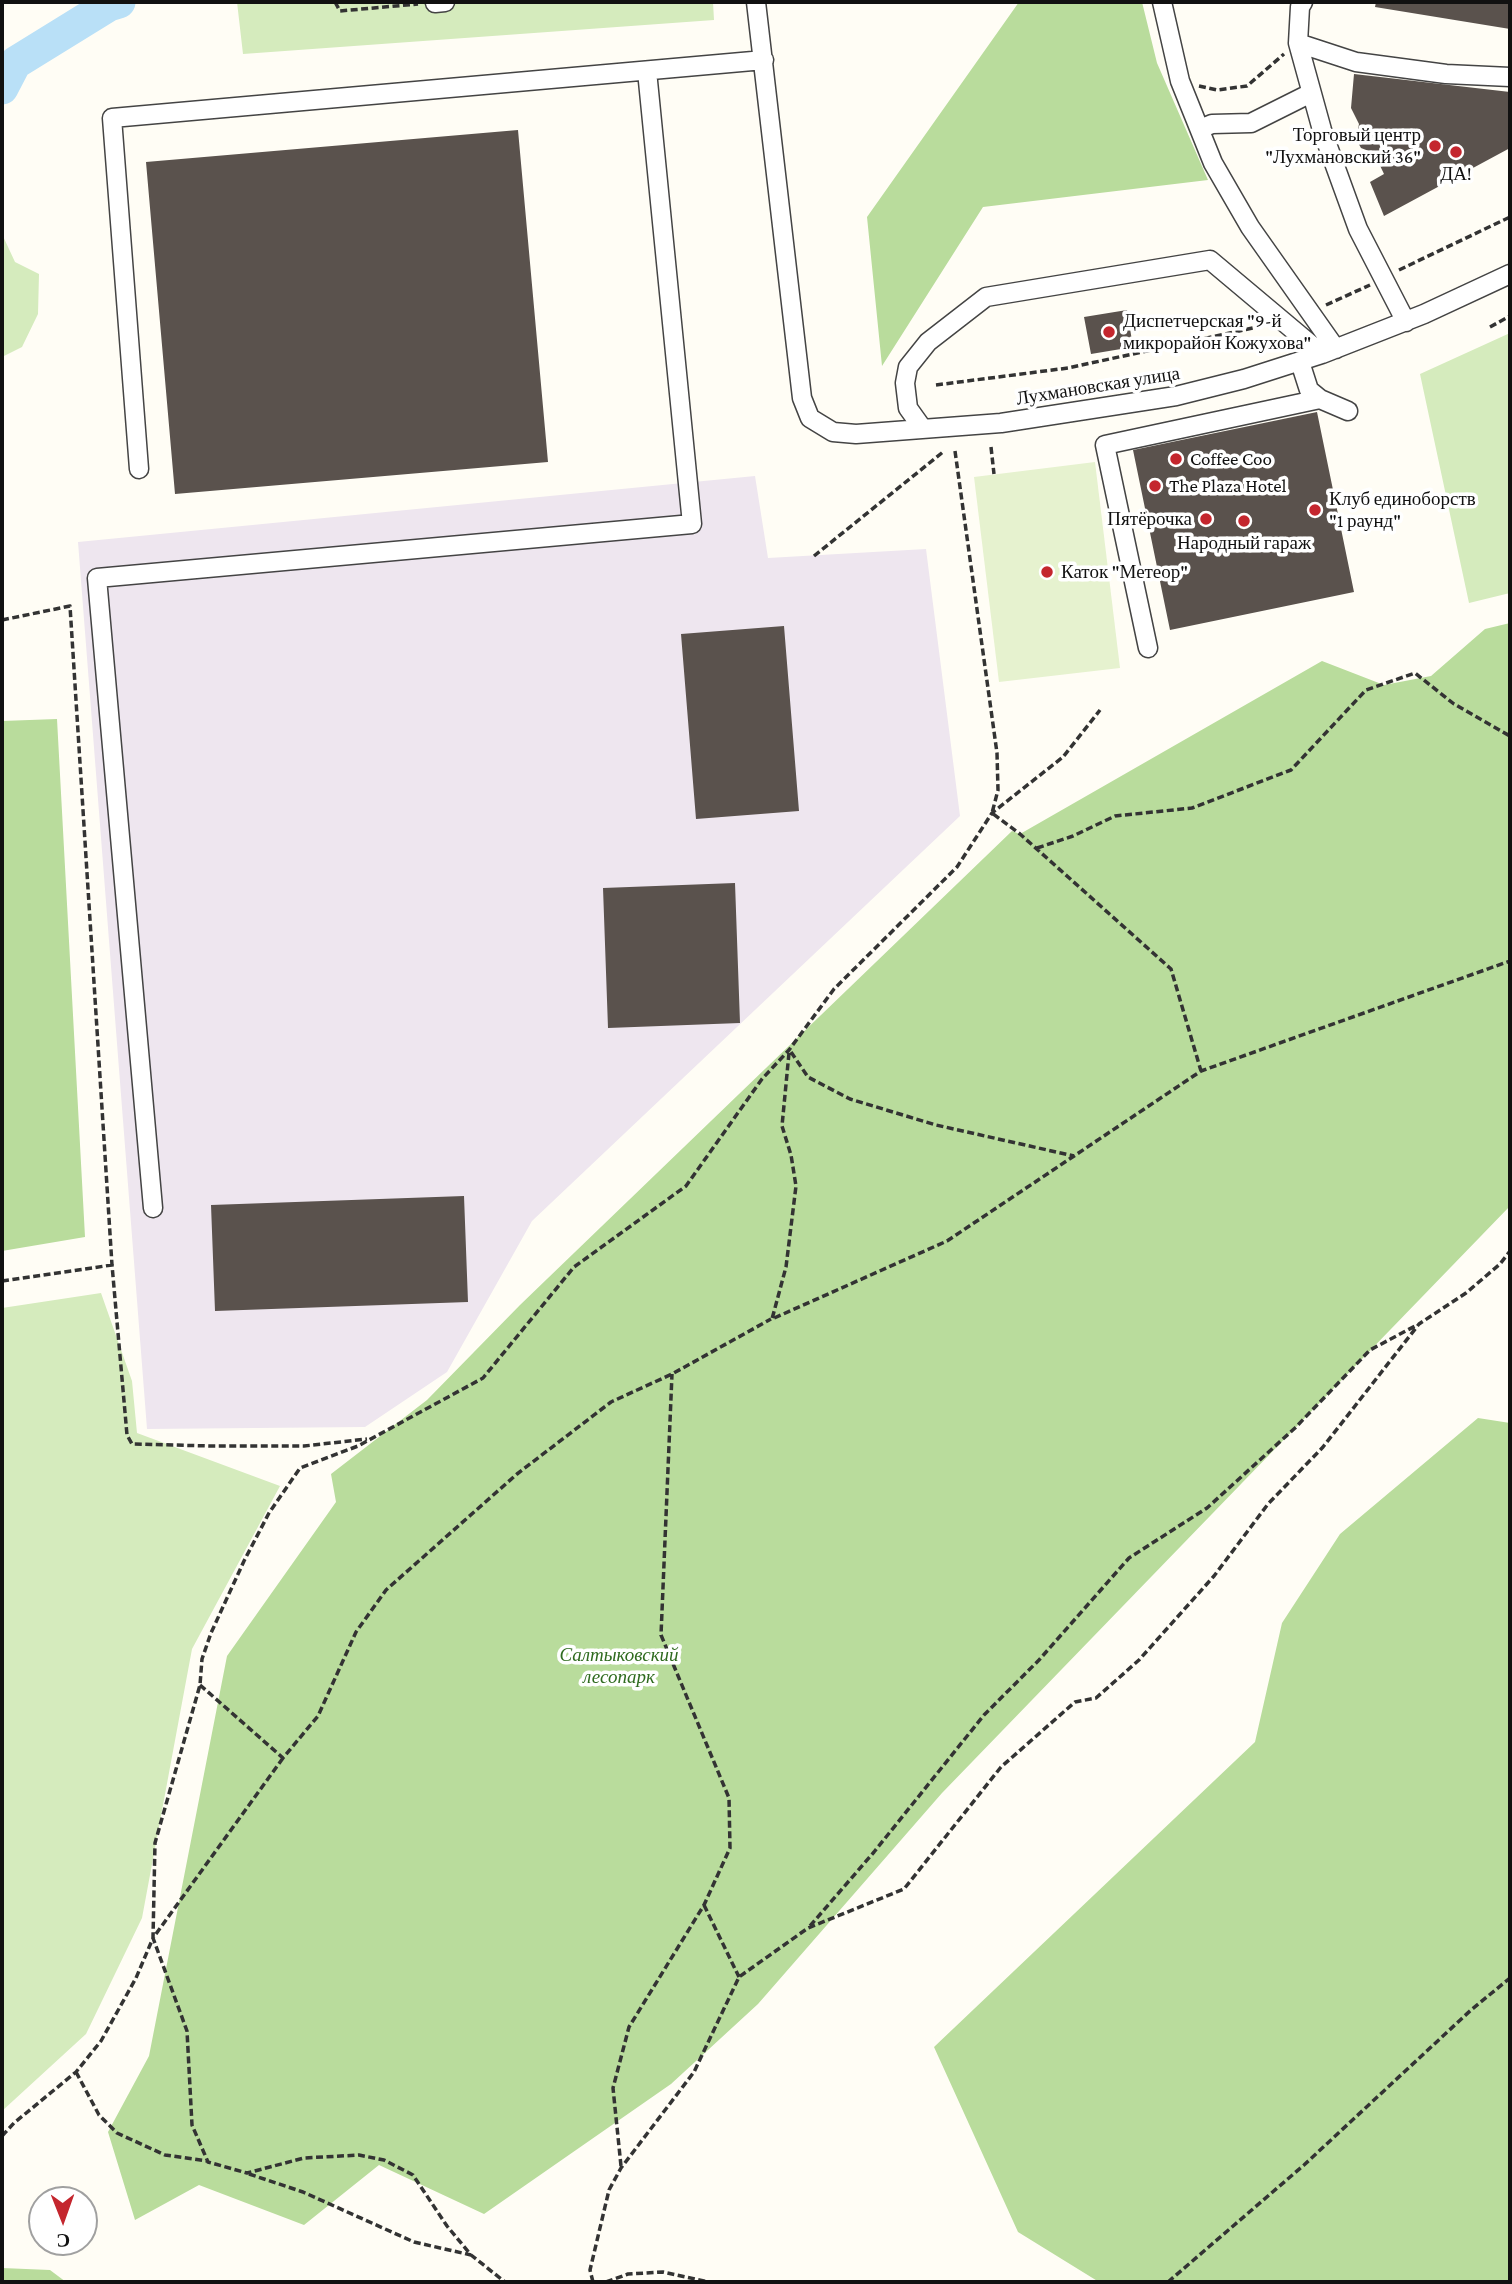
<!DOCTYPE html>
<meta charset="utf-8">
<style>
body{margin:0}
#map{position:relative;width:1512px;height:2284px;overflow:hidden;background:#fffdf5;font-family:"Crimson Pro",serif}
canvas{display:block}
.frame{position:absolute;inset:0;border:4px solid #111;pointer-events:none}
.north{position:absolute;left:28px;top:2186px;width:70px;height:70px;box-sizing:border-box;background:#fff;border:2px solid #a0a0a0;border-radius:50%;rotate:179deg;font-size:19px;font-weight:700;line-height:28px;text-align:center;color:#111}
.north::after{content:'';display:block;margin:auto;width:24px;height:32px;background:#c4262e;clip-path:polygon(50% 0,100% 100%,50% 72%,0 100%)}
</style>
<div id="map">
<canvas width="1512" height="2284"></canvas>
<div class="frame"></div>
<div class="north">С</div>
</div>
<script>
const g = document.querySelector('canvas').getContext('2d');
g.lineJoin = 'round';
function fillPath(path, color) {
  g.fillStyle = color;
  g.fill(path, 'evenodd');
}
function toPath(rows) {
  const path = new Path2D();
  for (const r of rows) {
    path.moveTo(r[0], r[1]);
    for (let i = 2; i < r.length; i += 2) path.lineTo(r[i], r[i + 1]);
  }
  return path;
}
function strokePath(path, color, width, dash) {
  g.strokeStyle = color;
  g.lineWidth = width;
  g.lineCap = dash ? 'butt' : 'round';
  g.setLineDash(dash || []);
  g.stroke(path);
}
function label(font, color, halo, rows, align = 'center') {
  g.font = font + ' "Crimson Pro",serif';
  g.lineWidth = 7;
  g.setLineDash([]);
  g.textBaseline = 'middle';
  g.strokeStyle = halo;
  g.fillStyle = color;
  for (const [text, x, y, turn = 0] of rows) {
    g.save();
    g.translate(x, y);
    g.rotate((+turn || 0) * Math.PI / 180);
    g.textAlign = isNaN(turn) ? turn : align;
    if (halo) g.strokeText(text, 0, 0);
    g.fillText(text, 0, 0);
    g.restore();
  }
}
fillPath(toPath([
 [755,476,768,558,926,549,960,816,532,1221,447,1372,365,1427,147,1429,78,542]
]), '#eee6ef');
fillPath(toPath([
 [237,2,713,2,714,20,243,54],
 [2,234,15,262,39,274,38,314,22,347,2,357],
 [1510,333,1510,593,1469,603,1420,374],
 [101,1293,132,1381,137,1433,280,1486,192,1649,142,1918,86,2034,2,2111,2,1308]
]), '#d5ebbd');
fillPath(toPath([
 [1019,2,1142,2,1157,63,1208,180,983,207,882,366,867,217],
 [1510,623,1510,1206,942,1793,758,2004,671,2084,484,2214,379,2165,304,2225,199,2185,135,2220,108,2132,149,2056,227,1656,336,1502,331,1474,427,1400,520,1305,1012,831,1020,834,1322,661,1384,685,1431,676,1485,629],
 [57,719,85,1237,2,1251,2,721],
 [1478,1418,1510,1423,1510,2282,1099,2282,1018,2232,934,2047,1255,1742,1282,1623,1340,1534],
 [2,2268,50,2270,66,2282,2,2282]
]), '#b9dc9c');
fillPath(toPath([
 [1095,462,1120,668,999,682,974,477]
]), '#e6f2cf');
strokePath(toPath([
 [2,88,15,63,109,5,119,2]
]), '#b9e0f7', 33);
fillPath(toPath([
 [1376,2,1510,2,1510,29,1375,7],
 [1354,74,1510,92,1510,148,1384,216,1370,182,1384,174,1374,153,1361,148,1356,139,1359,124,1351,108],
 [518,130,548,462,175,494,146,162],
 [1127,310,1133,347,1091,354,1084,317],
 [1317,412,1354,592,1170,630,1133,450],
 [784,626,799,811,696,819,681,634],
 [735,883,740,1023,608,1028,603,888],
 [464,1196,468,1302,215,1311,211,1205]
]), '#5a524d');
const minor = toPath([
 [756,2,802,398,810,418,833,432,856,434,1001,423,1176,396,1244,379,1322,354,1424,314,1510,274],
 [1162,2,1180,81,1213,163,1250,227,1336,349],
 [1303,2,1300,7,1298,43,1322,130,1358,229,1406,322],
 [435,3,445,2],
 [1298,43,1356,62,1446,74,1510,77],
 [1200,129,1212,124,1251,123,1311,93],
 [1300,362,1309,390,1320,399,1348,411],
 [923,429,908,408,905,383,908,367,928,342,986,297,1210,260,1322,354],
 [139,469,112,118,764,60],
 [1148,648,1105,445,1320,399],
 [153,1208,97,578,692,524,647,71]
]);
strokePath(minor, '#444', 21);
strokePath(toPath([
 [335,2,340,11,418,4],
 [1199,86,1217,90,1247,86,1284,54],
 [1399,270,1510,217],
 [1326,305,1370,285],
 [1490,327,1510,316],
 [936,385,1068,368,1262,326],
 [991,447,994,474],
 [955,451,997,753,998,790,992,813,1020,834,1171,969,1201,1071],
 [814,556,943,452],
 [2,620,70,606,112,1265,127,1435,132,1444,212,1446,304,1446,367,1439],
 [1037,848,1073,836,1115,816,1192,808,1291,770,1366,690,1415,673,1454,704,1510,736],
 [791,1052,808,1077,850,1099,936,1125,1074,1156],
 [789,1053,782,1126,791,1155,796,1186,786,1267,772,1319,947,1241,1201,1071,1510,961],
 [2,1281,112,1265],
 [200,1685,283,1758,318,1716,356,1632,386,1590,517,1474,611,1402,672,1374,771,1319],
 [283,1758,153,1938,187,2031,192,2125,208,2162,247,2173,304,2158,359,2155,384,2160,413,2175,447,2226,471,2255,505,2282],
 [704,1905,739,1977],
 [810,1926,874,1852,984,1715,1039,1660,1129,1558,1207,1508,1295,1428,1370,1350,1417,1325],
 [76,2072,99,2115,117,2133,165,2155,207,2161],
 [2,2136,14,2123,76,2072,101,2041,136,1978,153,1938,155,1843,200,1685,202,1659,211,1633,244,1561,269,1513,300,1468,358,1446,483,1378,574,1267,686,1186,762,1079,789,1050,834,989,957,867,992,813,1063,757,1100,710],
 [621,2166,613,2088,629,2027,704,1905,730,1848,729,1798,661,1635,672,1374],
 [249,2174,303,2192,414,2242,471,2255],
 [593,2282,590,2270,609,2190,621,2168,694,2072,739,1977,808,1928,904,1889,1001,1767,1075,1702,1096,1698,1139,1660,1214,1576,1268,1504,1323,1447,1419,1324,1466,1293,1500,1264,1510,1251],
 [606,2282,628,2274,663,2272,709,2282],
 [1168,2282,1304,2165,1471,2010,1510,1978]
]), '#333', 3.5, [7, 3.5]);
strokePath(minor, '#fff', 18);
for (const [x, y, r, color] of [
 [1435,146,7,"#c4262e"],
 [1456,152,7,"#c4262e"],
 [1109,332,7,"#c4262e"],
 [1176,459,7,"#c4262e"],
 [1155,486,7,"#c4262e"],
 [1315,510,7,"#c4262e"],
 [1206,519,7,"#c4262e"],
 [1244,521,7,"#c4262e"],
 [1047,572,7,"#c4262e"]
]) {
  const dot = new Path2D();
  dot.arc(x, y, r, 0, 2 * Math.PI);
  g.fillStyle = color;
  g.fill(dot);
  strokePath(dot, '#fff', 2.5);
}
label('19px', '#111', '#fff', [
 ["Торговый центр",1421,135,"right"],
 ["\"Лухмановский 36\"",1421,157,"right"],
 ["ДА!",1456,174,"center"],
 ["Диспетчерская \"9-й",1123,321],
 ["микрорайон Кожухова\"",1123,343],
 ["Coffee Coo",1190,459],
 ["The Plaza Hotel",1169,486],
 ["Клуб единоборств",1329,499],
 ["\"1 раунд\"",1329,521],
 ["Пятёрочка",1192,519,"right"],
 ["Народный гараж",1244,543,"center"],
 ["Каток \"Метеор\"",1061,572]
], 'left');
label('19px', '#111', '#fff', [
 ["Лухмановская улица",1098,386,-9]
]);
label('italic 19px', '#2f6b1f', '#fff', [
 ["Салтыковский",619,1655],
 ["лесопарк",619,1677]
]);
</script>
